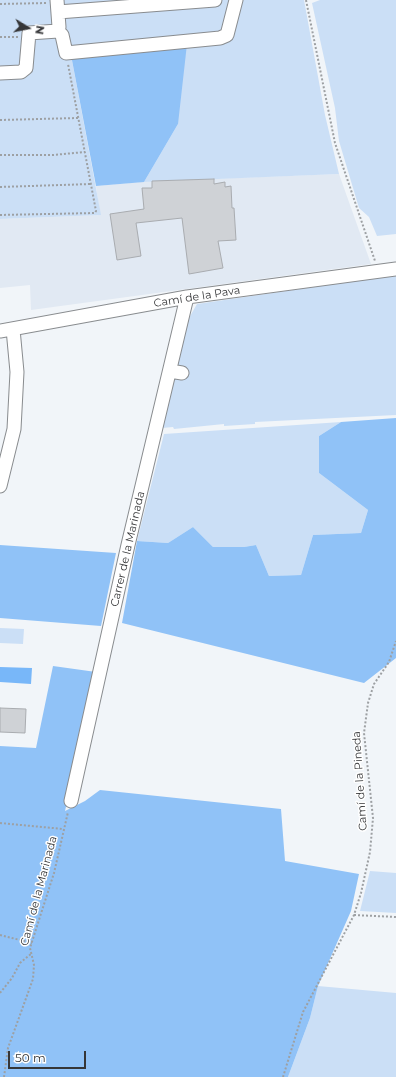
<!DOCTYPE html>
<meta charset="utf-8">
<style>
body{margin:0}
#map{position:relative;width:396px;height:1077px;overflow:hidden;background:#f1f5f9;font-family:Montserrat,sans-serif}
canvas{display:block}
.north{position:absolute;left:8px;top:8px;width:40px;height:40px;-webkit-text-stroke:3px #fff;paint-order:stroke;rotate:100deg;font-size:11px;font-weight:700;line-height:16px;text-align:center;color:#353638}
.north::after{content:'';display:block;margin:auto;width:14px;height:18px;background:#353638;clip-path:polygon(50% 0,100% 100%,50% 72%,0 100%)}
.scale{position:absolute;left:8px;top:1051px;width:78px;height:18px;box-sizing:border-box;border:2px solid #353638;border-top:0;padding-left:5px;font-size:12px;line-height:14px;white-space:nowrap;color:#353638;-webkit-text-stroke:3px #fff;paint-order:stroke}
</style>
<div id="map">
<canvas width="396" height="1077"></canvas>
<div class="north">N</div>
<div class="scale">50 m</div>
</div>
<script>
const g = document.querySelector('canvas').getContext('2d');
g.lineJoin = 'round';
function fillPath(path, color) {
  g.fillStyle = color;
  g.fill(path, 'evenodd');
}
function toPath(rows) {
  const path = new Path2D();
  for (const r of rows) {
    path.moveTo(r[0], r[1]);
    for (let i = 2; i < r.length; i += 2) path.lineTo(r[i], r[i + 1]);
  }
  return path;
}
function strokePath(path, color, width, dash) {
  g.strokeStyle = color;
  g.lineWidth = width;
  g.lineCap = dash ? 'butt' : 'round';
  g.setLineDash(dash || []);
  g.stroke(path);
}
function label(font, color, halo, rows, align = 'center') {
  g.font = font + ' Montserrat,sans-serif';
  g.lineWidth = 3;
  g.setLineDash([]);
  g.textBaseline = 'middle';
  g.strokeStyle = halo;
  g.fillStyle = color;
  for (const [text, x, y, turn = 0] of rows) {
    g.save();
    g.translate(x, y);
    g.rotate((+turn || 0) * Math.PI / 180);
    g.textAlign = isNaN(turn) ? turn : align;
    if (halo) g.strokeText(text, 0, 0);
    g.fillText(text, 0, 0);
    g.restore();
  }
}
fillPath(toPath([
 [339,174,371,264,31,310,30,285,0,288,0,219,100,215,96,186,152,181]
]), '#e1e9f3');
fillPath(toPath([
 [0,0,304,0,325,115,339,174,144,182,178,124,71,55,101,215,0,219],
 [320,0,396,0,396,234,377,236,369,217,359,208,339,141,335,108,312,3],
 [396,275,396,415,255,422,255,424,224,426,224,424,174,429,173,427,162,428,189,318,197,304],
 [341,422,319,436,319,473,368,510,361,533,313,535,301,575,269,576,256,545,244,547,213,547,193,527,168,543,137,541,164,434],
 [0,628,24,629,23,644,0,643],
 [370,871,396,873,396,913,360,911],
 [318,986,396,993,396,1077,288,1077,310,1018]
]), '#cbdff6');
fillPath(toPath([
 [187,44,178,124,144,182,96,186,71,55],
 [396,418,396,658,364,683,122,623,137,541,168,543,193,527,213,547,244,547,256,545,269,576,301,575,313,535,361,533,368,510,319,473,319,436,341,422],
 [0,545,116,553,101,626,0,618],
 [53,666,96,672,65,811,85,801,100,790,281,809,285,861,359,874,351,911,318,986,310,1018,288,1077,0,1077,0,746,36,748]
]), '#90c2f7');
fillPath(toPath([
 [0,667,32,668,31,684,0,682]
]), '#78b7f9');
const building = toPath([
 [214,179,214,184,225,182,225,187,231,186,232,208,234,208,236,240,218,241,223,268,189,274,182,218,136,223,141,256,117,260,110,214,144,209,142,188,152,188,152,181,214,179],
 [0,708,26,709,25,733,0,732,0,708]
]);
fillPath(building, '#cfd2d6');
strokePath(building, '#a9acb0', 1);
const minor = toPath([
 [58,12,215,0],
 [58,31,62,35,66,53,220,38,227,35,236,0],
 [0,73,21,72,26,68,29,33,58,31,59,27,57,0],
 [0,331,187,297,396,269],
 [170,371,182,373],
 [0,486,14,429,17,372,13,329],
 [71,801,128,545,187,297]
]);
strokePath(minor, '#898c8f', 15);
strokePath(toPath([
 [306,0,335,143,375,261],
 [0,4,46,3],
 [0,37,18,37],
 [0,120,78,118],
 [0,155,53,155,85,152],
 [0,187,91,184],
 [0,215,95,213,96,211,68,64],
 [0,823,63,829],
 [354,915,396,917],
 [0,935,32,943],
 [0,993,12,978,20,963,32,953],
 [4,1077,8,1048,33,979,34,965,30,948,54,873,68,812],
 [283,1077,303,1012,354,915,361,893,370,852,373,818,364,733,368,703,374,684,389,662,396,641]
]), '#9da0a3', 2, [2, 2]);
strokePath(minor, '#fff', 13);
label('11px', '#353638', '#fff', [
 ["Camí de la Pava",197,297,-9],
 ["Carrer de la Marinada",128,549,-77],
 ["Camí de la Pineda",360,781,-94],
 ["Camí de la Marinada",39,891,-75]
]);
</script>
